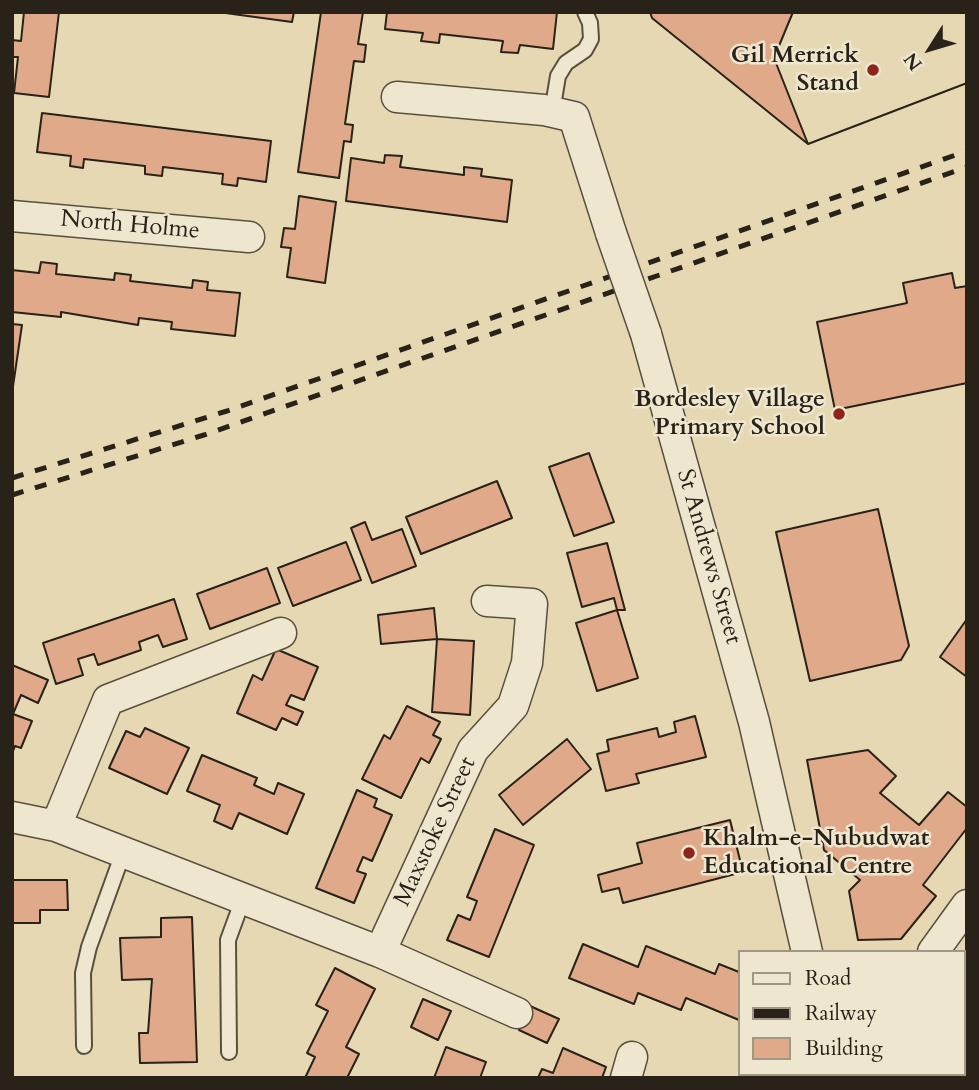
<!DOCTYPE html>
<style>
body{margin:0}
#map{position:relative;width:979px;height:1090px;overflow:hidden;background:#e5d8b3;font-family:Cardo,serif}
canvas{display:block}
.frame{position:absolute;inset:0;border:14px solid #292218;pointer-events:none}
.legend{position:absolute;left:738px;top:950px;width:228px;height:126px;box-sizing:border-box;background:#eee6ce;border:2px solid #9f9885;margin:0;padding:9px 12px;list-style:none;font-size:21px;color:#292218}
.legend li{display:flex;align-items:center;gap:14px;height:35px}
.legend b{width:35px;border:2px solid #9f9885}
.north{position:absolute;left:895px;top:14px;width:70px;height:70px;-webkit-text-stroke:5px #eee6ce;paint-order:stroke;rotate:233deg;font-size:19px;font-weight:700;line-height:28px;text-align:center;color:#292218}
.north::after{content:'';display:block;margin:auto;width:24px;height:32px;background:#292218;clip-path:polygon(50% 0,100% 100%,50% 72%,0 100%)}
</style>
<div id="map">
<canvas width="979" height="1090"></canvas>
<div class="frame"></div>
<ul class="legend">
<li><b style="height:9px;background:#eee6ce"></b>Road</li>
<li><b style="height:9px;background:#292218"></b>Railway</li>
<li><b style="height:19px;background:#e0aa8a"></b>Building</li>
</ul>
<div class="north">N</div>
</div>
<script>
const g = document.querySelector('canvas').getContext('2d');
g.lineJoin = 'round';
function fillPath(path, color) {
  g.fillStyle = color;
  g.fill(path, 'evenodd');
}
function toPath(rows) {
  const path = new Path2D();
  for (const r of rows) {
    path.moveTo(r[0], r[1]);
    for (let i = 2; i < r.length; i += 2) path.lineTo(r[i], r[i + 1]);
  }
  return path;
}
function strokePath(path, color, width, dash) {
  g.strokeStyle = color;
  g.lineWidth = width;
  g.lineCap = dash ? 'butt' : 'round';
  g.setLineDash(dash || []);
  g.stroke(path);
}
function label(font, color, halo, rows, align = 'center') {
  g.font = font + ' Cardo,serif';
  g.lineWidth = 5;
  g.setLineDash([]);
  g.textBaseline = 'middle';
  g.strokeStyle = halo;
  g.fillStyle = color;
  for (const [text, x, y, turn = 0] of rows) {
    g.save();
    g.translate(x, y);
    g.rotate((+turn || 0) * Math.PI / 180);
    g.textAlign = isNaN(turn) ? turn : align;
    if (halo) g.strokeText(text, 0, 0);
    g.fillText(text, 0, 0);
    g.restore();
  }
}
const building = toPath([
 [24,12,59,12,49,97,14,93,18,57,12,57,12,40,21,41,24,12],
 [218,12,294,12,292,22,218,12],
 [321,12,363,12,358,44,366,45,364,62,354,61,345,124,353,125,351,142,344,141,339,178,298,172,321,12],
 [387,12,557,12,553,49,520,45,518,53,501,52,503,41,440,34,439,43,421,41,423,33,385,29,387,12],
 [650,12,967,12,967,83,808,144,652,18,650,12],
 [793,12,967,12,967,83,808,144,774,58,793,12],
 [42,113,271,141,266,182,238,178,237,186,222,184,223,174,163,167,162,176,145,174,145,166,84,159,83,168,70,166,71,156,37,152,42,113],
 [385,155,402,156,400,167,464,175,464,167,482,169,481,176,512,180,507,222,346,201,351,158,384,163,385,155],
 [299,196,336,202,325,283,287,277,291,248,281,247,284,228,295,229,299,196],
 [41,262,57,264,56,274,114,280,115,273,131,275,130,281,192,288,193,280,208,282,207,290,240,293,235,336,171,329,172,322,139,318,138,325,61,312,61,317,12,312,12,270,39,273,41,262],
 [952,273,955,288,967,286,967,383,835,410,817,322,907,303,903,283,952,273],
 [12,324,22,325,12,393,12,324],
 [589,453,614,522,574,536,549,467,589,453],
 [497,481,512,518,421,554,406,517,497,481],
 [878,509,909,646,901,660,810,681,776,532,878,509],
 [365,522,372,540,402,529,416,566,372,583,351,528,365,522],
 [346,542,361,580,293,606,278,568,346,542],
 [607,543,625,610,617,610,614,598,582,607,567,553,607,543],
 [267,568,280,603,210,629,197,594,267,568],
 [174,599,187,639,163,647,158,635,139,642,141,650,98,665,94,654,78,659,83,675,56,684,43,643,174,599],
 [434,608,437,639,381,644,378,615,434,608],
 [617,610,638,678,597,691,576,623,617,610],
 [967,619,967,677,940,657,967,619],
 [437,639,474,641,470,715,432,712,437,639],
 [276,649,318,667,304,700,291,695,286,705,303,712,297,725,282,718,276,730,237,713,253,675,262,680,276,649],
 [12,665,48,680,38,703,21,695,13,714,32,721,21,748,15,746,12,754,12,665],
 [407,706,440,722,433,735,441,739,429,763,421,758,401,798,362,779,384,735,390,739,407,706],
 [695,716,706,757,636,774,639,783,606,791,597,754,609,751,607,740,657,728,659,737,676,732,674,722,695,716],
 [145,728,189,748,167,794,109,768,126,731,140,737,145,728],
 [567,739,591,769,523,825,499,795,567,739],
 [868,750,896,776,880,793,919,825,948,792,967,807,967,828,923,885,936,896,901,939,858,940,849,891,860,880,824,850,807,760,868,750],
 [202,755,257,778,254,785,274,794,278,783,304,794,287,834,239,813,232,829,214,821,220,805,187,791,202,755],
 [357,790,377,799,374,807,392,815,372,861,363,857,357,871,366,874,354,903,316,888,357,790],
 [730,820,743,872,623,903,619,888,602,892,598,875,642,863,637,843,730,820],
 [495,829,534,845,489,957,447,940,458,915,470,920,477,901,467,897,495,829],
 [12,880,67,880,68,910,40,910,40,923,12,923,12,880],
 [192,917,197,1062,140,1063,139,1033,148,1033,152,979,122,980,120,938,161,937,161,918,192,917],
 [583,944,638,967,646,946,715,974,719,964,739,972,739,1020,686,998,681,1010,638,993,634,1004,569,978,583,944],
 [335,968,375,989,346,1047,359,1054,347,1078,305,1078,315,1057,307,1053,328,1011,316,1005,335,968],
 [423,999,451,1011,438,1040,411,1027,423,999],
 [967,1002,967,1062,963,1059,963,1006,967,1002],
 [530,1006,559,1019,547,1043,519,1030,530,1006],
 [446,1047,486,1062,480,1078,434,1078,446,1047],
 [563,1048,606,1067,602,1078,538,1078,542,1069,553,1073,563,1048]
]);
fillPath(building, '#e0aa8a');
strokePath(building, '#292218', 2);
const service = toPath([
 [552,112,558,76,566,63,585,50,591,39,590,23,585,12],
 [84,1046,83,973,89,947,123,853],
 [229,1052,228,940,243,899]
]);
const minor = toPath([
 [397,97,544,110,574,117,611,233],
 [12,216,249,237],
 [646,334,754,722,807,952],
 [12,817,56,826,380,952,517,1013],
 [56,826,108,700,281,633],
 [380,952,473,750,513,706,527,663,532,604,487,601],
 [933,952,967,905],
 [626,1078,632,1057],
 [849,1078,851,1074]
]);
strokePath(service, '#58503f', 18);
strokePath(minor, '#58503f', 33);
strokePath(service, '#eee6ce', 14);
strokePath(minor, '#eee6ce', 30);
strokePath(toPath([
 [12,478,227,411,967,151],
 [12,495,204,435,967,167]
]), '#292218', 5, [12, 12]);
const minorBridge = toPath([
 [611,233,646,334]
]);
strokePath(minorBridge, '#58503f', 33, []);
strokePath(minorBridge, '#eee6ce', 30);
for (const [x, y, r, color] of [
 [873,70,7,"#8f2418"],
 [839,414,7,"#8f2418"],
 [689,853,7,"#8f2418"]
]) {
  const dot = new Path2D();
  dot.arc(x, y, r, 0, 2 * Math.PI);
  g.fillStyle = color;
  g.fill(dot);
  strokePath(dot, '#eee6ce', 2.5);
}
label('bold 24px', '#292218', '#eee6ce', [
 ["Gil Merrick",859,56],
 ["Stand",859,84],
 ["Bordesley Village",825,400],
 ["Primary School",825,428],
 ["Khalm-e-Nubudwat",703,839,"left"],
 ["Educational Centre",703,867,"left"]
], 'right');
label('24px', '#292218', '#eee6ce', [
 ["North Holme",130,226,5],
 ["St Andrews Street",708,557,74],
 ["Maxstoke Street",436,832,-65]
]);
</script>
